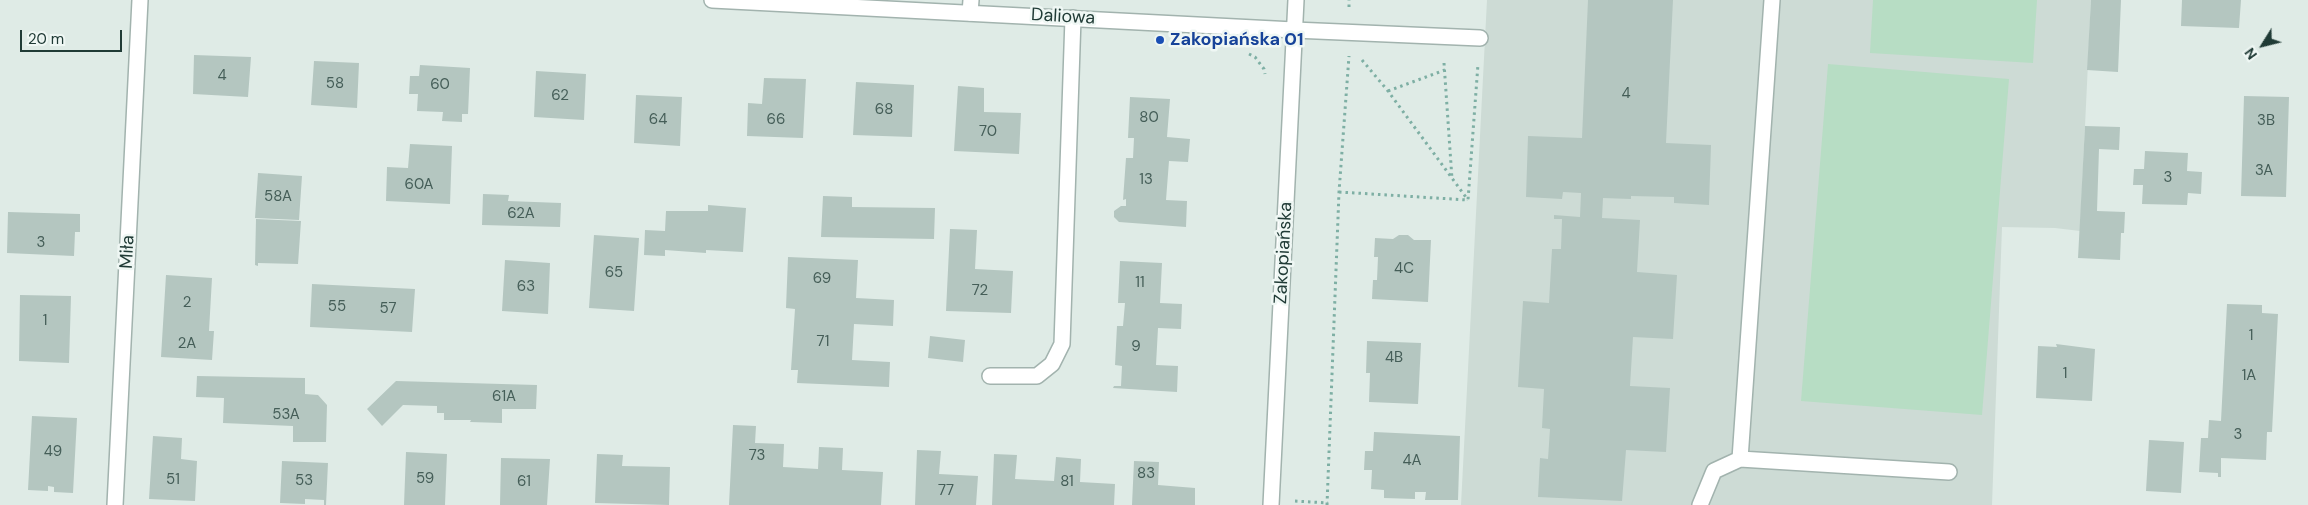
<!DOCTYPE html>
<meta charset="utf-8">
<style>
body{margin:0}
#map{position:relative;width:2308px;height:505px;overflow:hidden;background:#dfebe6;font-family:"DM Sans",sans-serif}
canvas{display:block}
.north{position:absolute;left:2238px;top:20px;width:50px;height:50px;-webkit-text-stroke:4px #eff7f4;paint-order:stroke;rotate:234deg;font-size:14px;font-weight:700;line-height:20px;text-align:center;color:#203b36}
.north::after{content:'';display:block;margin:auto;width:18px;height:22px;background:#203b36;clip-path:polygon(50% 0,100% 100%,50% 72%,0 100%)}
.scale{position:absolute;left:20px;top:30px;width:102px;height:22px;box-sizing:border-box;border:2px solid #203b36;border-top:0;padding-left:6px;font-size:15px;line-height:18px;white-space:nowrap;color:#203b36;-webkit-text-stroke:4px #eff7f4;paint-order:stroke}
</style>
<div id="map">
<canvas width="2308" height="505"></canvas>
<div class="north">N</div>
<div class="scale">20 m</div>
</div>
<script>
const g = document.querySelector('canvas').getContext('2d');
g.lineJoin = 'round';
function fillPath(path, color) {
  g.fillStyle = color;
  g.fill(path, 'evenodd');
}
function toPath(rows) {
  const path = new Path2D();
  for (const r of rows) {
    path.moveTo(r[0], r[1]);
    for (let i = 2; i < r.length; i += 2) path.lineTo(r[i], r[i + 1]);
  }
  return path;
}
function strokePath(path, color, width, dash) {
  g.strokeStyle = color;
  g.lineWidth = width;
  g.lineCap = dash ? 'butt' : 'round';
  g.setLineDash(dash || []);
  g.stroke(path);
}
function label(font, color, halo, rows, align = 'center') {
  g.font = font + ' "DM Sans",sans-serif';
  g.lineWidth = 5;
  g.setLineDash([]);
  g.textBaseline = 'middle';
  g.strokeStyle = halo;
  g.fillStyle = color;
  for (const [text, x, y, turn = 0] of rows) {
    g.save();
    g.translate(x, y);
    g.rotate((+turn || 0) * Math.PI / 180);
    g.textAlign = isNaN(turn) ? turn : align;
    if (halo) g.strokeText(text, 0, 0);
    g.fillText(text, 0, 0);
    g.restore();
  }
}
fillPath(toPath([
 [1487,0,2091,0,2080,231,2055,228,2002,227,1992,505,1461,505]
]), '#cddbd5');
fillPath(toPath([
 [1873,0,2037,0,2033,63,1870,53],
 [1828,64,2009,79,1982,415,1801,401]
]), '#b7ddc4');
fillPath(toPath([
 [1588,0,1673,0,1666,143,1711,145,1709,205,1674,203,1674,197,1631,196,1631,199,1603,198,1602,218,1640,220,1637,272,1677,275,1673,339,1633,337,1630,386,1670,388,1666,452,1626,450,1622,501,1538,497,1540,458,1548,459,1550,429,1542,428,1544,389,1518,387,1523,301,1549,303,1552,249,1561,249,1562,219,1554,219,1554,215,1580,217,1581,193,1563,192,1562,199,1526,197,1528,136,1582,138],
 [2091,0,2121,0,2118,72,2087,70],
 [2182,0,2241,0,2239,28,2181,26],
 [194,55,251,57,248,97,193,94],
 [314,61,359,63,357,108,311,105],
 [420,65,470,68,468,114,462,114,462,122,442,121,443,112,417,111,418,94,409,94,410,76,419,76],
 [536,71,586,74,584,120,534,117],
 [764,78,806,79,803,138,747,136,748,103,762,104],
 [856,82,914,85,912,137,853,135],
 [958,86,984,88,984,112,1021,113,1019,154,954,151],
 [636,95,682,97,680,146,634,143],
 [2244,96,2289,97,2286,197,2241,196],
 [1130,97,1170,99,1167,137,1190,139,1188,162,1169,161,1166,200,1187,201,1186,227,1119,222,1114,217,1114,211,1121,206,1126,206,1126,199,1123,200,1126,158,1133,158,1134,138,1128,138],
 [2085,126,2120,127,2119,150,2099,149,2097,211,2125,212,2124,233,2121,233,2120,260,2078,258],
 [410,144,452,146,450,204,386,201,387,167,408,168],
 [2145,151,2188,153,2187,171,2202,172,2201,194,2188,193,2187,205,2142,204,2143,185,2133,185,2134,169,2144,169],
 [258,173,302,176,299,220,255,218],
 [483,194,509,195,508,201,561,203,560,227,482,225],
 [823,196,852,197,852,207,935,208,934,239,821,237],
 [708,205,746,208,743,252,706,250,706,253,665,250,665,256,644,255,645,230,665,231,666,211,708,211],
 [8,212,80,214,80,232,75,232,74,256,7,253],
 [256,219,301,221,298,264,258,263,258,266,255,265],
 [950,229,977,230,975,269,1013,271,1011,313,946,311],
 [594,235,639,238,634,311,589,308],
 [1399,235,1408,235,1414,240,1431,240,1428,302,1372,299,1373,280,1377,280,1378,257,1374,257,1375,238,1393,239],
 [788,257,858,260,856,298,894,300,893,326,854,324,852,360,890,362,889,387,797,383,798,370,791,370,795,309,786,308],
 [505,260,550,263,548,314,502,311],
 [1120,261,1162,263,1160,303,1182,304,1181,329,1158,328,1156,365,1178,366,1177,392,1113,388,1114,386,1121,386,1122,366,1115,365,1117,326,1123,326,1125,303,1118,303],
 [166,275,212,278,209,331,214,331,212,360,161,357],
 [312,284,415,289,412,332,310,327],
 [20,295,71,296,69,363,19,361],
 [2227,304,2262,305,2262,313,2278,314,2272,432,2267,432,2266,460,2221,458,2221,477,2218,477,2218,473,2199,472,2201,438,2208,438,2209,420,2221,421],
 [930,336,965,340,963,362,928,358],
 [1367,341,1421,343,1418,404,1369,402,1370,373,1366,373],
 [2056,344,2095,349,2092,401,2036,398,2038,346,2057,347],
 [197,376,305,378,305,394,318,395,327,405,326,442,293,442,293,426,223,423,224,398,196,397],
 [396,381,537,385,536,409,502,409,502,423,470,422,471,420,444,420,444,413,437,413,437,406,403,405,382,426,367,409],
 [32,416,77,418,73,493,54,492,54,487,48,486,48,491,28,490],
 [733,425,756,426,755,443,784,444,783,467,818,469,819,447,843,448,842,470,883,472,881,505,729,505],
 [1374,432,1460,436,1458,500,1425,500,1426,492,1415,492,1415,499,1384,498,1384,490,1371,489,1372,470,1364,470,1365,451,1373,451],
 [153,436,182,438,181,459,197,461,195,501,149,499],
 [2149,440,2184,442,2181,493,2146,491],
 [917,450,941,451,939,474,978,476,976,505,915,505],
 [406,452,447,454,445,505,404,505],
 [597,454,623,455,622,466,670,467,669,505,595,503],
 [994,454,1017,455,1015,479,1054,481,1056,457,1081,459,1080,482,1115,484,1114,505,992,505],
 [501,458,550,459,547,505,500,505],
 [282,461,328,463,326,505,324,505,324,500,305,499,305,504,280,503],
 [1134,461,1159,462,1158,485,1195,488,1195,505,1132,505]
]), '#b4c6c0');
const service = toPath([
 [970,13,971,0],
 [1294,30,1480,38],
 [990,376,1037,376,1052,364,1062,344,1073,18],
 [1740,459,1949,472],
 [1700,505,1714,471,1740,459,1772,0]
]);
const minor = toPath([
 [712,0,1294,30],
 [115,505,140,0],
 [1271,505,1296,0]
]);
strokePath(service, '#a2b3ae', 18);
strokePath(minor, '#a2b3ae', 18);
strokePath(toPath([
 [1349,7,1349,0],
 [1249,54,1255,57,1264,69,1265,74],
 [1362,60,1388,91,1468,200],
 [1444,63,1452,179],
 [1388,91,1445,70],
 [1339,192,1468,200,1478,64],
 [1295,501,1328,503],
 [1327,505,1339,192,1349,56]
]), '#7eafa4', 3, [2.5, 4]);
strokePath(service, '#fff', 15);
strokePath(minor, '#fff', 15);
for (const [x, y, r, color] of [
 [1160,40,5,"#1a4fb4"]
]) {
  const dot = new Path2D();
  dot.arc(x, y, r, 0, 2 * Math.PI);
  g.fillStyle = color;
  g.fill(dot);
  strokePath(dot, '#eff7f4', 2);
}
label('15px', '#455e58', null, [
 ["4",222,76],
 ["58",335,84],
 ["60",440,85],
 ["4",1626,94],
 ["62",560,96],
 ["68",884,110],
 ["80",1149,118],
 ["64",658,120],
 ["66",776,120],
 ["3B",2266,121],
 ["70",988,132],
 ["3A",2264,171],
 ["3",2168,178],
 ["13",1146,180],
 ["60A",419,185],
 ["58A",278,197],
 ["62A",521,214],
 ["3",41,243],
 ["4C",1404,269],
 ["65",614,273],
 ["69",822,279],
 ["11",1140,283],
 ["63",526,287],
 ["72",980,291],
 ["2",187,303],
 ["55",337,307],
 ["57",388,309],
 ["1",45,321],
 ["1",2251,336],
 ["71",823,342],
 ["2A",187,344],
 ["9",1136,347],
 ["4B",1394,358],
 ["1",2065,374],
 ["1A",2249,376],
 ["61A",504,397],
 ["53A",286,415],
 ["3",2238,435],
 ["49",53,452],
 ["73",757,456],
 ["4A",1412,461],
 ["83",1146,474],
 ["59",425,479],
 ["51",173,480],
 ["53",304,481],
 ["61",524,482],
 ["81",1067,482],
 ["77",946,491]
]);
label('18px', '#203b36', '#eff7f4', [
 ["Daliowa",1063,17,3],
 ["Miła",128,252,-87],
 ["Zakopiańska",1284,253,-87]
]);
label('bold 18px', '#164399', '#eff7f4', [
 ["Zakopiańska 01",1170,40]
], 'left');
</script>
